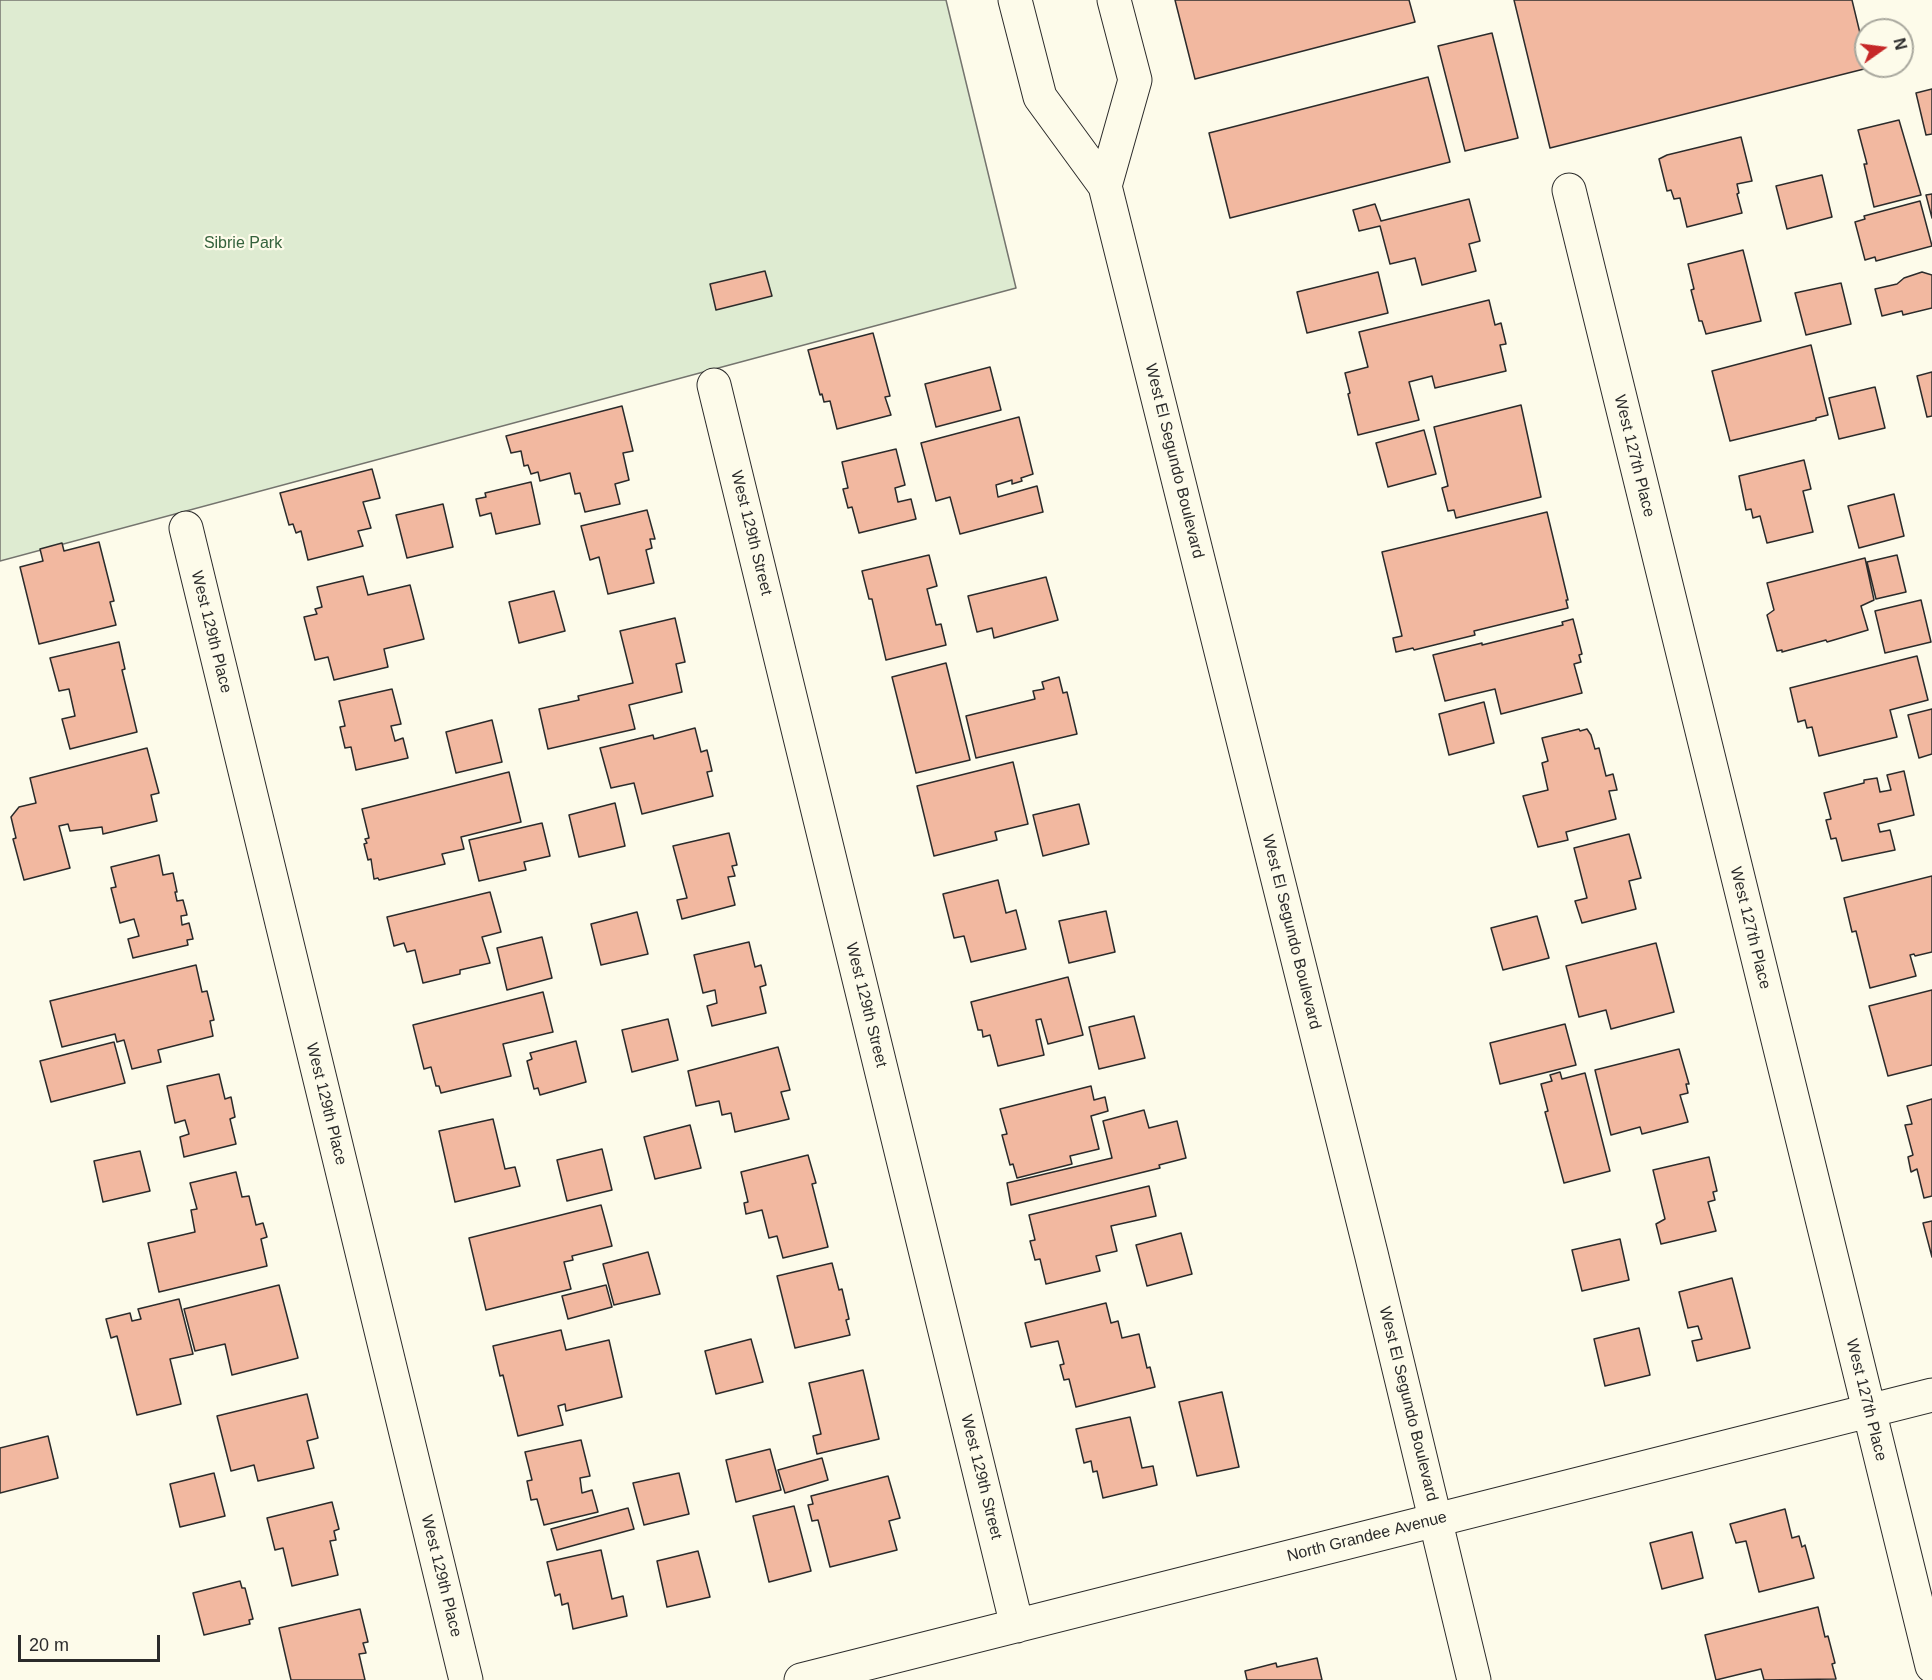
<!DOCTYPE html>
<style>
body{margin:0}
#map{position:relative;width:1932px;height:1680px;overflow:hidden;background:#fdfbea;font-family:Helvetica,sans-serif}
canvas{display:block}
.north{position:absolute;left:1854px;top:18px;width:60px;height:60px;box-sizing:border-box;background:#fdfbea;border:2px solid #a9a89e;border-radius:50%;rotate:76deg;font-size:16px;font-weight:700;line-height:24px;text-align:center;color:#2b2b2b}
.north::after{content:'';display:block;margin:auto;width:21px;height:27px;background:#c62828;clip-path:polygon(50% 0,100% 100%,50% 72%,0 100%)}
.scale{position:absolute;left:18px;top:1635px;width:142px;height:27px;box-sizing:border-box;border:3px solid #2b2b2b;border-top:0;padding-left:8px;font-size:18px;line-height:21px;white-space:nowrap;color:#2b2b2b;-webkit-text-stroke:4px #fdfbea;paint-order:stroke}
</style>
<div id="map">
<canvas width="1932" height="1680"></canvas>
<div class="north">N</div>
<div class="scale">20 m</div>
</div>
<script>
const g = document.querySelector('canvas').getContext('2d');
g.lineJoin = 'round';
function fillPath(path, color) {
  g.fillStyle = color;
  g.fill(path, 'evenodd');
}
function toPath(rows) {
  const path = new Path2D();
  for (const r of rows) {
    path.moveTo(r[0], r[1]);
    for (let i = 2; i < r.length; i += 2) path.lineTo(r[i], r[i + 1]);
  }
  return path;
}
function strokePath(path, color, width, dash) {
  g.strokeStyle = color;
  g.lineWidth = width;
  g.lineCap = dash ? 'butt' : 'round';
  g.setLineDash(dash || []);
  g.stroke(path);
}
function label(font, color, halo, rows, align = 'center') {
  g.font = font + ' Helvetica,sans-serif';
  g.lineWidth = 4.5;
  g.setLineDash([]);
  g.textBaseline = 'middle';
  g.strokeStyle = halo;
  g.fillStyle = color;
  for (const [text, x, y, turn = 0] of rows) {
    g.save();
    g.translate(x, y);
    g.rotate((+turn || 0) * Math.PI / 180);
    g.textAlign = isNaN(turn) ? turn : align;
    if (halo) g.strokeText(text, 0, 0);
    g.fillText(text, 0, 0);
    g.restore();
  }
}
const green = toPath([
 [0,0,946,0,1016,288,0,561,0,0]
]);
fillPath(green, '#deebd1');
strokePath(green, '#74746e', 1.5);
const building = toPath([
 [1175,0,1409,0,1415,22,1195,79,1175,0],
 [1514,0,1852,0,1866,58,1866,66,1868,68,1550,148,1514,0],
 [1492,33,1518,138,1465,151,1438,46,1492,33],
 [1428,77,1450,162,1230,218,1209,133,1428,77],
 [1932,89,1932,134,1926,135,1916,93,1932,89],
 [1899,120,1921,195,1874,207,1864,164,1867,164,1858,130,1899,120],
 [1741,137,1752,181,1737,184,1739,193,1737,194,1742,213,1687,227,1680,198,1674,199,1671,190,1667,191,1659,159,1667,155,1741,137],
 [1822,175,1832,217,1787,229,1776,186,1822,175],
 [1932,194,1932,218,1926,195,1932,194],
 [1469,199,1480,241,1469,244,1476,271,1422,285,1415,258,1390,264,1380,226,1359,231,1353,210,1375,204,1381,221,1469,199],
 [1920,201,1932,246,1876,261,1875,257,1865,260,1855,222,1865,219,1864,216,1920,201],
 [1743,250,1761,321,1706,334,1702,321,1699,321,1691,290,1694,289,1688,264,1743,250],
 [765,271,772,296,716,310,710,284,765,271],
 [1378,272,1388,313,1307,333,1297,292,1378,272],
 [1922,272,1932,275,1932,308,1903,315,1902,311,1882,316,1875,289,1897,284,1904,278,1922,272],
 [1841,283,1851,324,1806,335,1795,293,1841,283],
 [1489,300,1495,325,1501,323,1506,344,1500,345,1506,371,1435,388,1432,376,1409,382,1419,420,1358,435,1348,394,1350,393,1345,373,1368,367,1359,332,1489,300],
 [873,333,890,396,885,397,891,415,837,429,830,401,824,402,822,394,820,395,808,350,873,333],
 [1811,345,1828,415,1816,418,1816,420,1730,441,1712,371,1811,345],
 [990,367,1001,410,936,427,925,384,990,367],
 [1932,372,1932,416,1927,417,1917,376,1932,372],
 [1875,387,1885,428,1839,439,1829,398,1875,387],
 [1521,405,1541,497,1456,518,1454,510,1448,511,1442,488,1448,486,1434,427,1521,405],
 [622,406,633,451,623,453,629,480,615,484,620,504,585,512,580,493,575,494,570,473,540,481,538,472,531,474,528,465,524,466,521,451,511,453,506,436,622,406],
 [1019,417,1033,474,1021,478,1022,481,1012,484,1012,480,996,485,998,497,1037,486,1043,512,960,534,950,497,936,501,921,443,1019,417],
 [1424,430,1436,474,1388,487,1376,443,1424,430],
 [896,449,905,485,895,488,898,502,911,499,916,519,859,533,852,507,848,508,843,489,848,488,842,462,896,449],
 [1804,460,1811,489,1803,491,1813,532,1767,543,1760,516,1753,518,1751,509,1746,510,1739,476,1804,460],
 [372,469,380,498,363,502,371,528,358,531,363,546,308,560,301,531,296,533,293,524,289,525,280,493,372,469],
 [531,482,540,524,496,534,491,513,480,516,476,499,486,497,485,493,531,482],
 [1894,494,1904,536,1859,548,1848,506,1894,494],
 [443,504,453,547,407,558,396,515,443,504],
 [647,510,655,539,650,539,652,548,646,550,654,583,608,594,599,557,590,560,581,526,647,510],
 [1547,512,1568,600,1566,600,1568,608,1474,631,1475,635,1414,650,1413,648,1396,652,1393,638,1402,636,1382,552,1547,512],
 [99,542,114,601,110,602,116,625,39,644,20,567,43,561,40,549,62,543,64,551,99,542],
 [929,555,937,586,927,589,936,625,941,624,946,645,886,660,872,599,869,599,862,571,929,555],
 [1897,555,1906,592,1876,599,1867,562,1897,555],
 [1865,558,1874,600,1861,606,1868,630,1827,642,1826,640,1782,652,1782,650,1777,651,1767,615,1774,610,1767,583,1865,558],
 [363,576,368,595,410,585,424,639,384,649,388,667,334,680,328,657,315,660,304,617,317,614,315,609,322,607,317,587,363,576],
 [1046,577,1058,620,994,638,992,628,977,632,968,596,1046,577],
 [554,591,565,631,519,643,509,602,554,591],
 [1921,600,1931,642,1885,653,1875,611,1921,600],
 [675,618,685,662,676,664,682,692,629,705,635,729,548,749,539,709,579,700,578,696,633,683,620,631,675,618],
 [1573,619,1582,654,1579,655,1581,662,1574,664,1582,693,1501,714,1495,689,1445,701,1433,655,1482,643,1482,645,1563,625,1562,622,1573,619],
 [119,642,125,669,122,670,137,732,70,749,62,719,75,716,69,689,59,691,50,658,119,642],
 [1917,656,1928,700,1890,710,1897,737,1819,756,1812,727,1807,728,1805,720,1798,722,1790,688,1917,656],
 [946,663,970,760,916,773,892,677,946,663],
 [1059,677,1063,693,1067,692,1077,734,976,758,966,716,1035,699,1033,691,1044,689,1042,682,1059,677],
 [392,689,401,724,391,726,395,741,403,738,408,758,356,770,351,747,345,748,340,727,345,726,339,701,392,689],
 [1484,702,1494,743,1449,755,1439,714,1484,702],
 [1932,709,1932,754,1919,758,1908,715,1932,709],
 [492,720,502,762,456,773,446,732,492,720],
 [695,728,701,752,707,750,712,771,707,772,713,796,642,814,634,783,611,788,600,748,653,735,654,739,695,728],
 [1579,729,1580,731,1587,729,1591,735,1595,749,1599,748,1606,776,1613,774,1617,790,1609,791,1616,819,1566,832,1568,840,1538,847,1523,796,1548,790,1542,763,1548,761,1542,738,1579,729],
 [147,748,159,793,151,795,157,821,103,834,102,827,70,831,68,824,59,826,70,868,24,880,13,839,16,838,11,817,19,807,36,803,30,778,147,748],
 [1013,762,1028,824,995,832,997,840,934,856,917,786,1013,762],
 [1904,771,1914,815,1878,824,1880,832,1890,830,1895,850,1842,861,1836,838,1831,839,1826,820,1831,819,1824,793,1864,783,1864,780,1877,778,1880,792,1891,790,1887,775,1904,771],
 [509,772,521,822,461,837,464,849,442,854,445,864,379,880,378,878,374,879,371,859,368,860,364,844,367,843,365,839,369,838,362,809,509,772],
 [615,803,625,846,579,857,569,815,615,803],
 [1079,804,1089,844,1043,856,1033,815,1079,804],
 [542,823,550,856,524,862,526,870,479,881,469,840,542,823],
 [729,833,737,865,732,866,735,876,728,877,735,905,682,919,677,900,687,898,673,846,729,833],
 [1629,834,1641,878,1629,881,1636,909,1582,923,1575,901,1587,898,1574,848,1629,834],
 [159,855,163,875,173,873,177,892,175,892,177,901,183,900,187,915,181,916,182,925,189,923,193,939,187,940,188,945,133,958,128,939,139,936,134,919,120,923,111,888,116,887,111,867,159,855],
 [1932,876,1932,952,1915,956,1914,954,1910,955,1916,976,1870,988,1856,931,1852,932,1844,898,1932,876],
 [998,880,1006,913,1016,910,1026,949,971,962,964,936,954,938,943,894,998,880],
 [490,892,501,932,482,937,490,963,460,970,460,974,423,983,415,950,407,952,404,943,394,946,387,917,490,892],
 [1106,911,1115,952,1069,963,1059,921,1106,911],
 [637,912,648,954,601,965,591,924,637,912],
 [1537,916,1549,958,1503,970,1491,928,1537,916],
 [542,937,552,978,507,990,497,948,542,937],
 [749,942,755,967,761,965,766,985,760,987,766,1013,712,1026,707,1006,717,1003,715,990,703,993,694,955,749,942],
 [1656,943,1674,1012,1611,1029,1606,1010,1579,1017,1566,966,1656,943],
 [196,965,202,992,207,991,214,1020,210,1021,213,1036,158,1050,161,1062,132,1069,124,1040,117,1042,115,1034,62,1047,50,1001,196,965],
 [1068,977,1083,1035,1048,1044,1041,1019,1036,1020,1044,1055,998,1066,990,1035,983,1037,982,1030,978,1030,971,1002,1068,977],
 [1932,990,1932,1065,1888,1076,1869,1006,1932,990],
 [543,992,553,1032,503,1044,511,1076,441,1093,439,1086,436,1086,431,1067,424,1069,413,1025,543,992],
 [1134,1016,1145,1058,1099,1069,1089,1027,1134,1016],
 [668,1019,678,1060,632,1072,622,1030,668,1019],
 [1565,1024,1576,1065,1500,1084,1490,1043,1565,1024],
 [576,1041,586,1082,540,1095,538,1088,534,1089,527,1061,532,1059,530,1053,576,1041],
 [114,1042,125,1083,51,1102,40,1061,114,1042],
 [778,1047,790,1090,781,1092,789,1119,735,1132,731,1113,722,1115,719,1101,696,1106,688,1071,778,1047],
 [1679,1049,1689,1084,1686,1084,1688,1093,1680,1095,1688,1122,1642,1134,1640,1127,1611,1135,1595,1070,1679,1049],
 [1560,1072,1562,1079,1585,1073,1610,1171,1564,1183,1545,1112,1548,1111,1541,1084,1552,1081,1550,1075,1560,1072],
 [219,1074,225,1099,231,1097,235,1117,230,1119,236,1144,184,1157,180,1137,189,1134,185,1120,175,1123,167,1086,219,1074],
 [1091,1086,1094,1100,1105,1097,1108,1111,1091,1116,1099,1149,1070,1156,1072,1164,1017,1178,1013,1164,1010,1165,1002,1135,1007,1134,1000,1109,1091,1086],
 [1932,1099,1932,1196,1924,1198,1917,1169,1911,1172,1908,1157,1913,1155,1905,1125,1912,1124,1907,1106,1932,1099],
 [1144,1110,1149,1128,1177,1121,1186,1158,1159,1165,1160,1168,1011,1205,1007,1183,1112,1158,1103,1121,1144,1110],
 [493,1119,505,1169,515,1167,520,1186,455,1202,439,1131,493,1119],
 [690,1125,701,1168,655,1179,644,1137,690,1125],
 [602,1149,612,1190,567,1201,557,1160,602,1149],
 [140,1151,150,1191,103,1202,94,1161,140,1151],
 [808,1155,816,1183,812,1184,828,1247,783,1258,777,1236,769,1238,762,1210,746,1214,744,1203,748,1202,741,1172,808,1155],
 [1709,1157,1717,1191,1713,1192,1715,1200,1708,1202,1716,1231,1661,1244,1656,1224,1665,1219,1653,1170,1709,1157],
 [236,1172,242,1197,249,1196,256,1225,263,1223,267,1237,261,1239,267,1266,159,1292,148,1243,195,1232,191,1210,197,1209,190,1183,236,1172],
 [1149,1186,1156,1216,1111,1226,1117,1251,1096,1256,1100,1271,1046,1284,1040,1259,1035,1260,1030,1241,1035,1240,1029,1215,1149,1186],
 [601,1205,612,1246,572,1256,573,1260,564,1262,571,1289,486,1310,469,1238,601,1205],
 [1932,1221,1932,1257,1923,1223,1932,1221],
 [1181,1233,1192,1274,1147,1286,1136,1245,1181,1233],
 [1620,1239,1629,1280,1582,1291,1572,1250,1620,1239],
 [648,1252,660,1294,614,1305,603,1264,648,1252],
 [832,1263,839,1290,842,1289,849,1319,846,1320,850,1335,795,1348,777,1276,832,1263],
 [1732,1278,1750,1348,1697,1361,1692,1341,1702,1339,1698,1326,1688,1328,1679,1292,1732,1278],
 [279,1285,298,1358,232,1375,225,1344,195,1351,184,1309,279,1285],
 [606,1285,612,1307,568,1319,562,1296,606,1285],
 [179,1299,193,1354,170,1359,181,1404,137,1415,117,1336,111,1338,106,1319,130,1313,132,1321,141,1319,138,1309,179,1299],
 [1106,1303,1111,1323,1118,1321,1122,1338,1139,1334,1147,1368,1150,1367,1155,1387,1076,1407,1069,1379,1064,1380,1060,1365,1064,1364,1058,1341,1031,1347,1025,1323,1106,1303],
 [1639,1328,1650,1375,1605,1386,1594,1339,1639,1328],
 [561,1330,566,1350,609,1340,622,1397,566,1411,565,1404,558,1406,563,1425,518,1436,503,1375,500,1376,493,1346,561,1330],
 [751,1339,763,1382,716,1394,705,1351,751,1339],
 [863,1370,879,1439,817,1454,813,1436,821,1434,809,1383,863,1370],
 [1222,1392,1239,1467,1197,1476,1179,1402,1222,1392],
 [307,1394,318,1438,307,1441,314,1468,258,1481,254,1465,231,1471,217,1416,307,1394],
 [1130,1417,1142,1468,1153,1466,1157,1485,1103,1498,1097,1471,1093,1472,1091,1461,1084,1463,1076,1429,1130,1417],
 [48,1436,58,1478,0,1493,0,1448,48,1436],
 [581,1440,590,1476,580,1478,582,1493,592,1490,598,1512,544,1525,537,1499,531,1500,527,1481,532,1480,525,1452,581,1440],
 [770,1449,781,1490,736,1502,726,1460,770,1449],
 [822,1458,828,1480,785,1493,778,1470,822,1458],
 [214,1473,225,1516,180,1527,170,1484,214,1473],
 [679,1473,689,1514,644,1525,633,1483,679,1473],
 [888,1476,900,1518,889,1521,897,1550,830,1567,818,1520,812,1521,808,1505,813,1504,811,1496,888,1476],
 [332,1502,339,1529,334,1531,336,1540,330,1541,338,1575,292,1586,283,1548,275,1550,267,1518,332,1502],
 [794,1506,811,1571,769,1582,753,1516,794,1506],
 [628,1508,634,1529,557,1550,551,1529,628,1508],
 [1785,1509,1792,1538,1799,1536,1802,1547,1805,1545,1814,1578,1759,1592,1746,1541,1736,1543,1730,1524,1785,1509],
 [1692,1532,1703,1578,1662,1589,1650,1543,1692,1532],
 [601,1550,612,1599,623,1596,627,1616,573,1629,568,1603,562,1605,560,1594,555,1596,547,1562,601,1550],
 [698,1551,710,1597,667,1607,657,1561,698,1551],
 [240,1581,242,1588,245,1588,253,1619,249,1620,250,1624,204,1635,193,1593,240,1581],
 [1818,1607,1825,1637,1828,1636,1835,1663,1832,1664,1836,1679,1764,1680,1761,1669,1716,1680,1705,1635,1818,1607],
 [360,1609,368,1642,363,1643,366,1653,359,1654,365,1680,291,1680,279,1628,360,1609],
 [1317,1658,1322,1680,1247,1680,1245,1671,1276,1663,1277,1667,1317,1658]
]);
fillPath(building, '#f2b8a0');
strokePath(building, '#2b2b2b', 1.5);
const minor = toPath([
 [1569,190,1932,1666],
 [714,385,1017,1626],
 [186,528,466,1680],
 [801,1680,1932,1395]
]);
const major = toPath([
 [1015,0,1040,97,1105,186,1371,1253,1474,1680],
 [1105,186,1135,80,1114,0]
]);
strokePath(minor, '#2b2b2b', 35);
strokePath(major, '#2b2b2b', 35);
strokePath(minor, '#fdfbea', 33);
strokePath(major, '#fdfbea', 33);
label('16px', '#34623c', '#fdfbea', [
 ["Sibrie Park",243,244]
]);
label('16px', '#2b2b2b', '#fdfbea', [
 ["West 127th Place",1634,456,76],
 ["West El Segundo Boulevard",1174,461,76],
 ["West 129th Street",751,533,76],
 ["West 129th Place",211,632,76],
 ["West 127th Place",1750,928,76],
 ["West El Segundo Boulevard",1291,932,76],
 ["West 129th Street",866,1005,76],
 ["West 129th Place",326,1104,76],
 ["West 127th Place",1866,1400,76],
 ["West El Segundo Boulevard",1408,1404,76],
 ["West 129th Street",981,1477,76],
 ["North Grandee Avenue",1367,1537,-14],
 ["West 129th Place",441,1576,76]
]);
</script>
